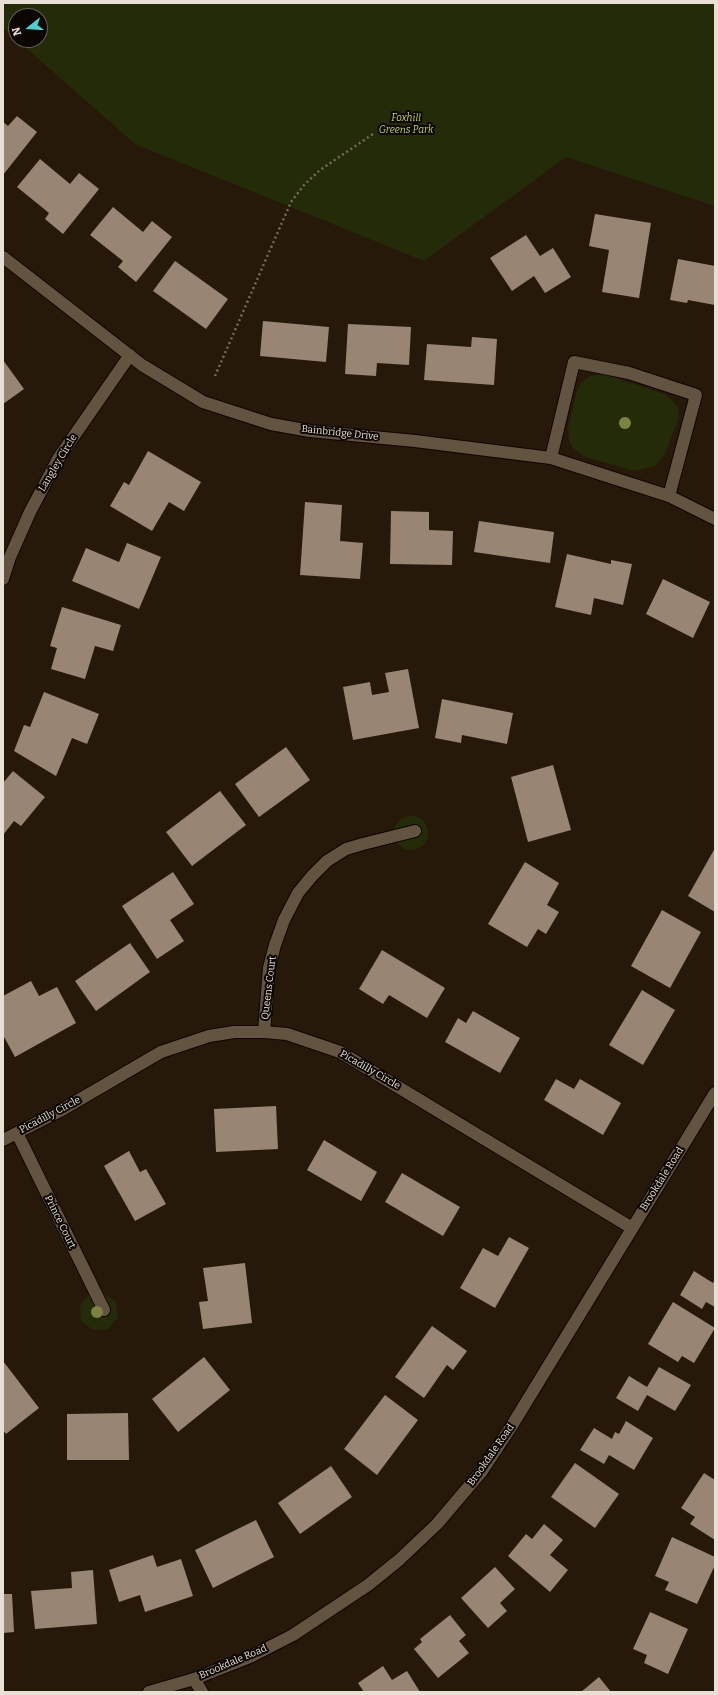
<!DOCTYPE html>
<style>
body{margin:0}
#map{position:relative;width:718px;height:1695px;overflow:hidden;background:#271909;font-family:Bitter,serif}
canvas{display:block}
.frame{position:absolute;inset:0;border:4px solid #e9e0d5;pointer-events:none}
.north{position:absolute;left:8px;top:8px;width:40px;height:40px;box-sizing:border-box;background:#0b0602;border:1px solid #645d56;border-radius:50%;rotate:253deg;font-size:11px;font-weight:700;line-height:16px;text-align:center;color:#e9e0d5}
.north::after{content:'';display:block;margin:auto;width:14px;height:18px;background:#51ccd1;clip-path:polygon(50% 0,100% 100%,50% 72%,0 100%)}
</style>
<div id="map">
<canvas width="718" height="1695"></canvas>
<div class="frame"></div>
<div class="north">N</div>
</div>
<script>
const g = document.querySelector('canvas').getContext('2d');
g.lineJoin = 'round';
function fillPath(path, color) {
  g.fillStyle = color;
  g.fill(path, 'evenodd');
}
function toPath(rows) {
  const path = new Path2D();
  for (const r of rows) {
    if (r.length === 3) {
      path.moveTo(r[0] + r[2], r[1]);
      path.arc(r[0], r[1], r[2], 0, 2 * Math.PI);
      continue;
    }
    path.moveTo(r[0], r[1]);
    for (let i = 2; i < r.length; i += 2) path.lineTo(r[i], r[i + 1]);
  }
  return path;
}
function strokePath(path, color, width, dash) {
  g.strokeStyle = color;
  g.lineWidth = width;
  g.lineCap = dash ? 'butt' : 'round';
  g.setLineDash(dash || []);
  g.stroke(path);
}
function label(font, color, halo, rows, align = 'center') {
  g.font = font + ' Bitter,serif';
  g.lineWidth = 4;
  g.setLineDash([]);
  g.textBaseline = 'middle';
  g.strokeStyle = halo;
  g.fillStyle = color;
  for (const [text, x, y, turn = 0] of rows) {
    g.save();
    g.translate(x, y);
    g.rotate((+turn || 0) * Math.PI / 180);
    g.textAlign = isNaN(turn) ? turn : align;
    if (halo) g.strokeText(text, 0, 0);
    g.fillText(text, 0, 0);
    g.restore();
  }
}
fillPath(toPath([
 [3,3,715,3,715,206,566,157,424,261,135,144,17,40,40,40,40,16,16,16,16,39,3,28],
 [599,375,606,375,665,394,674,402,679,411,678,420,665,454,656,466,634,471,583,456,573,448,569,441,568,429,577,390,582,382,590,376],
 [411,833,17],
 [104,1293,116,1302,118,1317,108,1329,93,1330,81,1321,80,1306,89,1294]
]), '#242b08');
fillPath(toPath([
 [17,116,37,132,3,175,3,122,8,126],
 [40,159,70,184,79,173,99,189,63,234,45,219,49,213,17,187],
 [113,207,143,232,152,221,172,237,136,282,118,267,123,261,90,235],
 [595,214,651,223,639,298,602,292,609,250,589,246],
 [526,235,540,256,553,248,571,277,545,293,534,276,512,291,490,258],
 [678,259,715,266,715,305,688,300,687,303,670,300],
 [175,261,228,299,206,329,153,291],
 [263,321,329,327,326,362,260,356],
 [348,324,411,327,409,365,377,363,376,376,345,374],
 [472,337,497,339,494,385,424,380,427,344,471,347],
 [3,360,24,389,3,404],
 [148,451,201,482,184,511,169,502,152,531,110,506,124,482,129,485],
 [305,502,342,505,340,541,363,543,360,579,300,575],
 [391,511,429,512,429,530,453,531,452,565,390,564],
 [479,521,554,532,550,563,474,552],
 [127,543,161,557,139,609,72,581,86,548,119,562],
 [567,554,611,564,611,560,632,564,623,605,594,598,591,615,555,607],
 [663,579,710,602,693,638,646,614],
 [62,607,121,625,113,651,95,646,85,679,51,669,57,648,50,646],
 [408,669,419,728,353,740,343,687,370,682,372,695,389,692,385,673],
 [44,692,99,714,87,744,72,738,56,776,14,751,24,725,30,727],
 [442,699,513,713,507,744,462,735,461,743,435,738],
 [286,747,310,780,259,817,235,784],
 [553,765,571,830,528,842,511,777],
 [13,771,45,797,21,826,14,821,3,835,3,783],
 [220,791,246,825,192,866,166,832],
 [715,848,715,912,688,896],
 [525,862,559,883,547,905,559,912,546,934,538,929,527,947,488,924],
 [173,872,194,904,170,920,184,941,157,959,122,906],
 [662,910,701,932,670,988,631,966],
 [130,943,150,972,96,1011,75,981],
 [382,950,445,988,427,1018,389,995,383,1004,359,989],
 [31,981,39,996,57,987,76,1023,15,1057,3,1035,3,996],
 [642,990,675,1010,643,1065,609,1045],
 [473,1011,520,1038,500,1073,445,1042,458,1018,466,1023],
 [556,1079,574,1089,580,1079,621,1103,603,1135,544,1100],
 [276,1106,278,1149,216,1152,214,1109],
 [324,1140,377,1172,361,1201,307,1170],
 [129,1151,140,1172,146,1169,166,1204,135,1221,104,1166],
 [402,1173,460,1207,443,1236,385,1202],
 [509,1237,529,1248,495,1308,460,1288,483,1248,498,1256],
 [245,1263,252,1323,203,1329,199,1302,208,1301,203,1268],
 [694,1271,713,1283,715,1279,715,1307,706,1302,702,1309,680,1295],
 [673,1302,715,1328,694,1363,682,1356,678,1362,648,1344],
 [432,1326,467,1351,453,1370,447,1365,424,1398,395,1377],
 [204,1357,230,1390,178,1432,152,1399],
 [3,1361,39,1408,6,1434,3,1430],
 [659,1367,691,1385,675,1411,647,1395,638,1411,616,1398,629,1376,647,1387],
 [385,1395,418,1420,377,1475,344,1449],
 [128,1413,129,1460,67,1460,67,1414],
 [626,1421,653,1438,634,1470,609,1455,604,1464,580,1450,594,1428,612,1439,615,1432,619,1434],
 [575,1463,619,1494,595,1528,551,1497],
 [331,1466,352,1497,300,1534,278,1503],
 [704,1473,715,1480,715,1540,690,1524,695,1517,681,1508],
 [256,1520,274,1557,213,1588,195,1550],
 [544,1524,563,1540,550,1555,568,1570,550,1592,508,1556,526,1534,532,1539],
 [672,1537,715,1557,715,1565,697,1604,665,1590,669,1582,655,1576],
 [153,1555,157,1567,181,1559,193,1596,145,1612,140,1595,119,1602,109,1570],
 [495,1567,515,1589,500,1603,507,1611,488,1628,461,1598],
 [93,1570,97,1624,35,1629,31,1591,72,1588,71,1572],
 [3,1594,12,1594,14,1632,3,1633],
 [650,1612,688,1629,668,1674,644,1663,647,1655,633,1649],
 [450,1615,466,1635,459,1641,469,1653,438,1678,414,1649,422,1642,420,1639],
 [383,1666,392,1680,407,1671,420,1692,364,1692,358,1683],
 [599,1677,611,1692,581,1692]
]), '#988573');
const lane = toPath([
 [551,458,574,362,629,373,696,395,669,496]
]);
const street = toPath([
 [3,257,142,365,203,402,271,424,310,431,415,441,551,458,669,496,715,519],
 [3,579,10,557,30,512,58,459,130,355],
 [264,1032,269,968,275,945,284,920,298,893,312,876,327,861,346,849,363,844,415,831],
 [17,1133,104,1310],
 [3,1140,60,1111,161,1052,209,1036,234,1032,264,1032,287,1034,340,1052,632,1228],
 [194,1679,202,1692],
 [149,1692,194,1679,250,1657,293,1635,368,1585,399,1560,437,1524,482,1471,511,1427,715,1093]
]);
strokePath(lane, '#0f0500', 14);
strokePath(street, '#0f0500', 14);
strokePath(toPath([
 [215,376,291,202,304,185,320,170,373,134]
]), '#776b5d', 2.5, [2, 3]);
strokePath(lane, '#635341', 12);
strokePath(street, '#635341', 12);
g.fillStyle = '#7b8243';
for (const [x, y] of [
 [625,423],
 [97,1312]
]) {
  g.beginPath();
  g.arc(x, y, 6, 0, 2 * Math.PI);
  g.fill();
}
label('italic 10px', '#bfd772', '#0b0602', [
 ["Foxhill",406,118],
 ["Greens Park",406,130]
]);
label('10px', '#e9e0d5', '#0b0602', [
 ["Bainbridge Drive",340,433,6],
 ["Langley Circle",58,463,-59],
 ["Queens Court",269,988,-83],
 ["Picadilly Circle",370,1070,30],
 ["Picadilly Circle",50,1115,-28],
 ["Brookdale Road",662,1179,-58],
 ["Prince Court",60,1222,64],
 ["Brookdale Road",491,1455,-55],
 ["Brookdale Road",233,1662,-23]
]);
</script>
